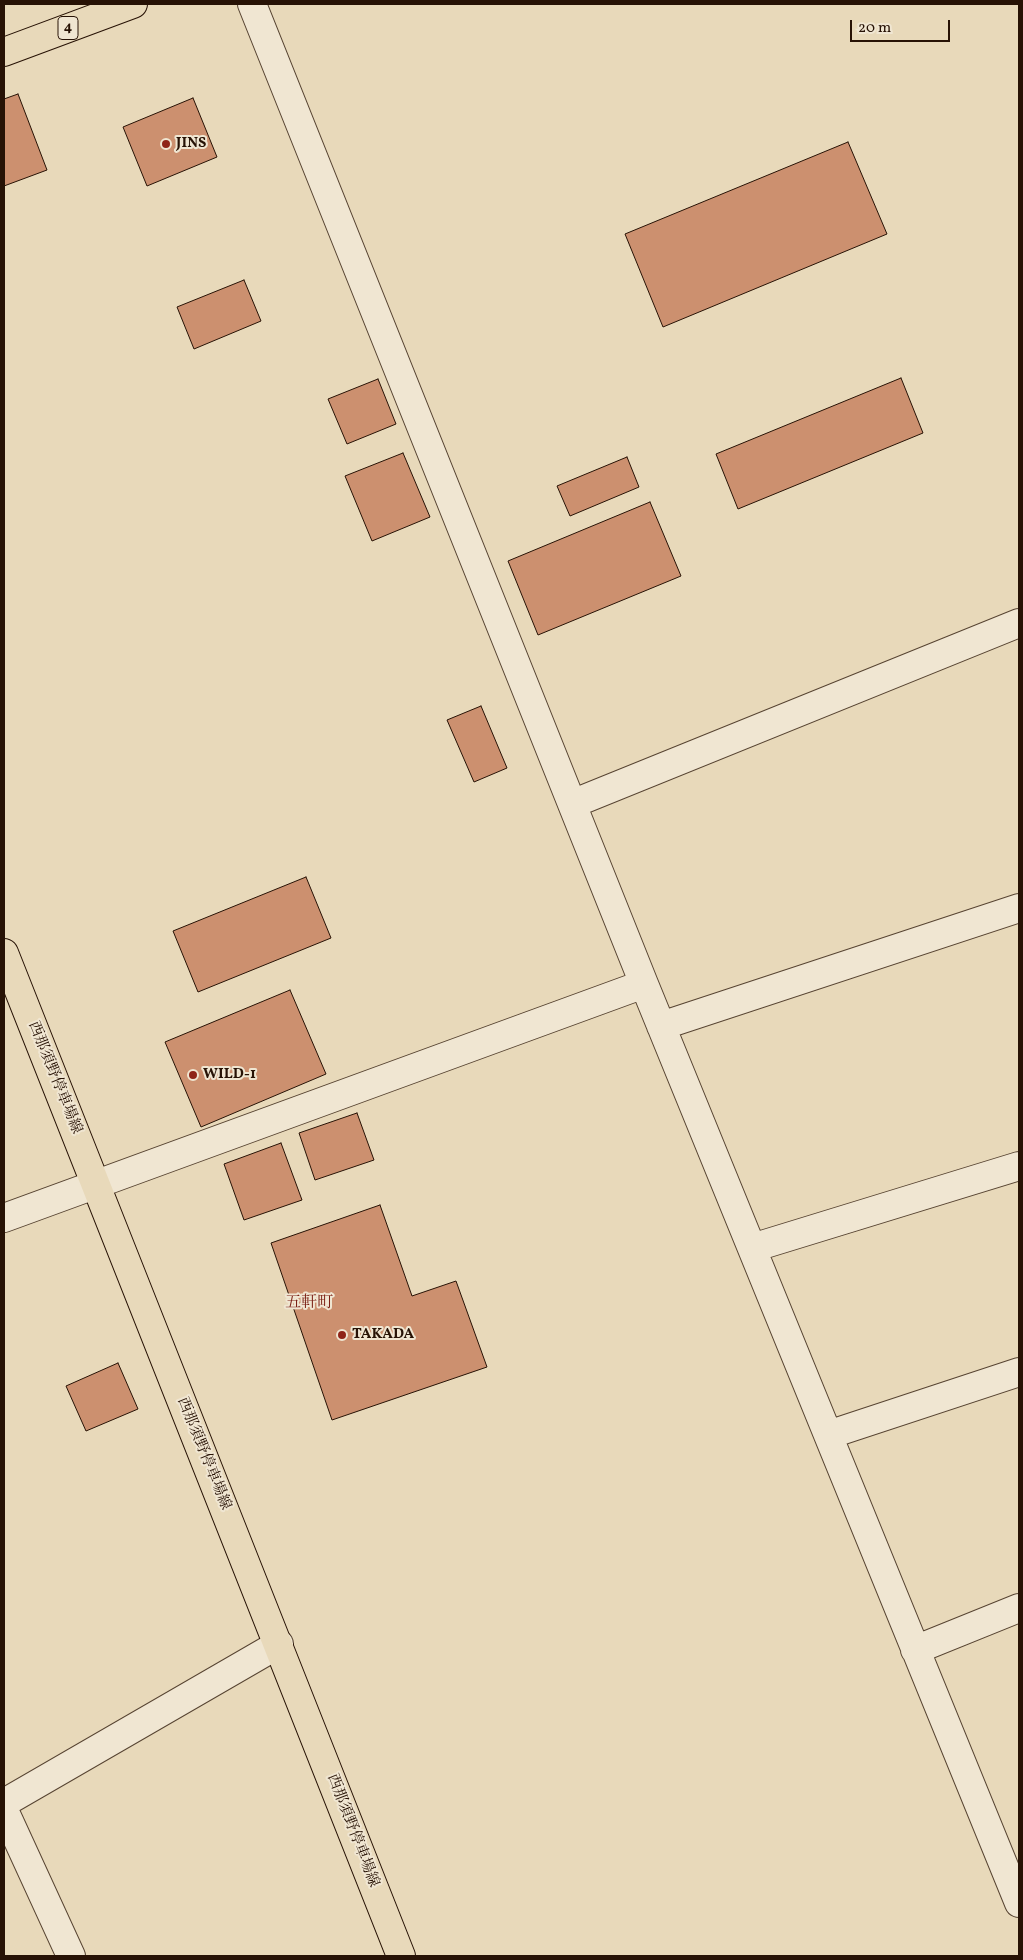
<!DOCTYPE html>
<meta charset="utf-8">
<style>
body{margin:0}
#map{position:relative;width:1023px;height:1960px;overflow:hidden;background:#e8d9ba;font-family:Vollkorn,serif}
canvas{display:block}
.frame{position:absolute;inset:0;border:5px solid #271205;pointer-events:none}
.scale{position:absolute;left:850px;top:20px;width:100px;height:22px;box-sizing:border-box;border:2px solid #271205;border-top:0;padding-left:6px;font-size:15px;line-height:18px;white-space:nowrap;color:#271205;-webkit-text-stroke:4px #f0e6d2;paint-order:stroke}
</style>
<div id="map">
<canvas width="1023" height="1960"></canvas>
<div class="frame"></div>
<div class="scale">20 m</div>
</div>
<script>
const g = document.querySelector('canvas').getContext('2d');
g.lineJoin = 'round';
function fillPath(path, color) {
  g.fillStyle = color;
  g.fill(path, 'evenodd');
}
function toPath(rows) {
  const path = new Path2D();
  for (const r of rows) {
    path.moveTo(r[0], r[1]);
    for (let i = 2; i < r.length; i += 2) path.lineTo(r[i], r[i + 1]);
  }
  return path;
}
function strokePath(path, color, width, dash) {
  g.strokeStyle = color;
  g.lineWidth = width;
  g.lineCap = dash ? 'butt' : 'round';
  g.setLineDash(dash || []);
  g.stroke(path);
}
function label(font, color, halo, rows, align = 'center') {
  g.font = font + ' Vollkorn,"Noto Serif JP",serif';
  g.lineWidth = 4;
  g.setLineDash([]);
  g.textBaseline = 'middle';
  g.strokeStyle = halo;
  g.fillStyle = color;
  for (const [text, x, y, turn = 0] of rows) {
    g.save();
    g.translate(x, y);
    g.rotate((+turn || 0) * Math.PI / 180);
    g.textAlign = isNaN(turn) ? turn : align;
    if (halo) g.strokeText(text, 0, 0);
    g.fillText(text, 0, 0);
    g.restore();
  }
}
const building = toPath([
 [18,94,47,170,4,186,4,99,18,94],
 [193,98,217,157,147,186,123,127,193,98],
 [848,142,887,234,663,327,625,234,848,142],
 [244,280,261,321,194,349,177,307,244,280],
 [901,378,923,433,738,509,716,454,901,378],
 [378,379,396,424,347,444,328,399,378,379],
 [403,453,430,517,372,541,345,476,403,453],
 [627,457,639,487,570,516,557,486,627,457],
 [650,502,681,576,538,635,508,561,650,502],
 [481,706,507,768,474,782,447,720,481,706],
 [306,877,331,938,198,992,173,931,306,877],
 [290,990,326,1074,201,1127,165,1042,290,990],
 [357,1113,374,1160,315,1180,299,1133,357,1113],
 [281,1143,302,1200,244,1220,224,1164,281,1143],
 [380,1205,412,1296,456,1281,487,1367,332,1420,271,1243,380,1205],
 [118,1363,138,1409,86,1431,66,1386,118,1363]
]);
fillPath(building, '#cc906f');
strokePath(building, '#271205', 1);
const minor = toPath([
 [252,4,644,984,1019,1903],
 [572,804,1019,623],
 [661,1026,1019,908],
 [4,1218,644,984],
 [752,1248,1019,1166],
 [828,1435,1019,1372],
 [915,1650,1019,1608],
 [4,1803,279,1644],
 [4,1810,71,1956]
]);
const major = toPath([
 [4,953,401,1956]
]);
const highway = toPath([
 [4,52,133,4]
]);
strokePath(minor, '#574432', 30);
strokePath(major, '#271205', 30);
strokePath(highway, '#271205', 30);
strokePath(minor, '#f0e6d2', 28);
strokePath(major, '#e8d9ba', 28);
strokePath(highway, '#e8d9ba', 28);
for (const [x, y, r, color] of [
 [166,144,5,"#8f2418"],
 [193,1075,5,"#8f2418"],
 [342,1335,5,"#8f2418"]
]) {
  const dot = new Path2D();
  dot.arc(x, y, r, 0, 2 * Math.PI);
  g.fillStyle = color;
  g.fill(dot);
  strokePath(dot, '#f0e6d2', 2);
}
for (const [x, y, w] of [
 [68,28,20]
]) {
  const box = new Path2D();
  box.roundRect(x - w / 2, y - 11.5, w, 23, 4);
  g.fillStyle = '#f0e6d2';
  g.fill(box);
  strokePath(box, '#271205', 1);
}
label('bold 14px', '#271205', null, [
 ["4",68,28]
]);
label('bold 15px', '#271205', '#f0e6d2', [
 ["JINS",176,144],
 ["WILD-1",203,1075],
 ["TAKADA",352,1335]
], 'left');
label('15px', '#271205', '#f0e6d2', [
 ["西那須野停車場線",54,1078,68],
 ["西那須野停車場線",203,1454,68],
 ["西那須野停車場線",352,1831,69]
]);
label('16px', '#7a1f14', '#f0e6d2', [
 ["五軒町",309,1304]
]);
</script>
